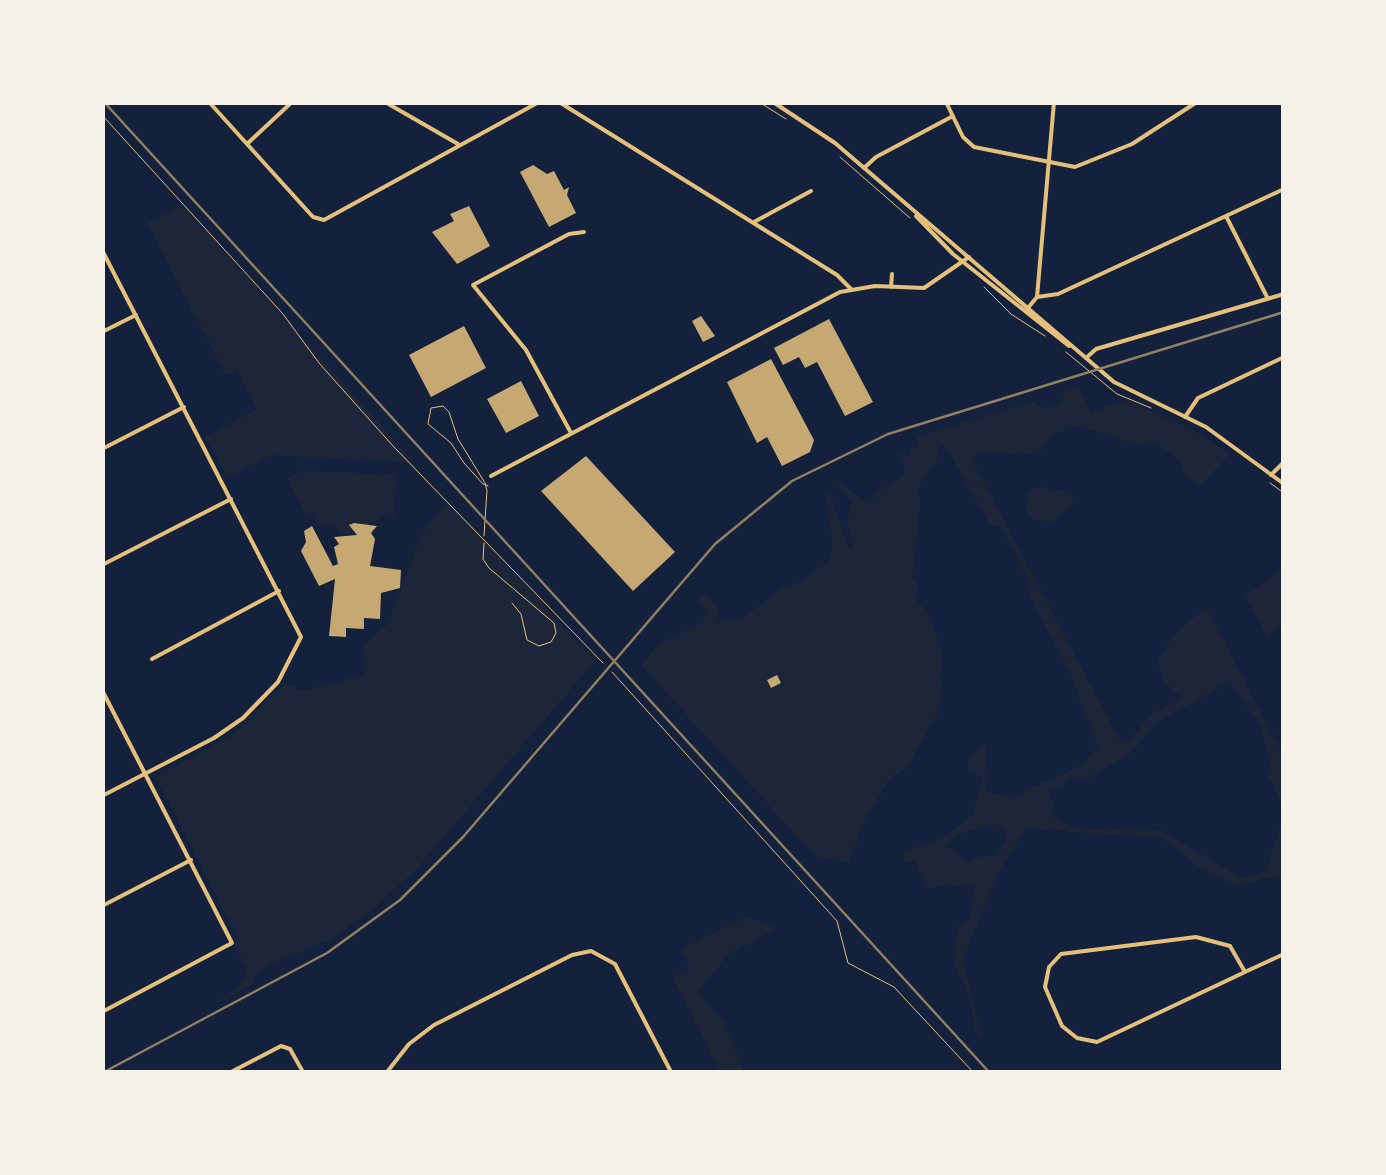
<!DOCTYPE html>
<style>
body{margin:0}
#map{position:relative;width:1386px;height:1175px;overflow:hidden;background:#14213d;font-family:Inter,sans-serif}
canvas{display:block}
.frame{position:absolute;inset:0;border:105px solid #f6f1e7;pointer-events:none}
</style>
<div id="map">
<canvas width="1386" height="1175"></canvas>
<div class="frame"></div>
</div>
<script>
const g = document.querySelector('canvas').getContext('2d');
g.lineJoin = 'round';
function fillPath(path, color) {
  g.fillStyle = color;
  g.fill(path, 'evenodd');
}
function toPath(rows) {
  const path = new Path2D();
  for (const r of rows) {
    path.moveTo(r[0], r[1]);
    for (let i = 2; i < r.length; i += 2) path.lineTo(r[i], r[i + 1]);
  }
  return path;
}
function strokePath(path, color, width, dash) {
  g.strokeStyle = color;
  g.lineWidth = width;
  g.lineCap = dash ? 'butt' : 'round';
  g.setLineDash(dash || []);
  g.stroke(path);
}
fillPath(toPath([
 [182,205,277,309,415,463,271,455,227,478,205,437,257,409,237,370,226,376,147,223],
 [1078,387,1091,412,1126,400,1199,433,1230,454,1199,486,1185,474,1178,459,1156,443,1140,445,1075,425,1052,435,1042,449,1027,455,985,452,971,458,1119,739,1129,743,1149,716,1183,698,1164,683,1158,661,1172,637,1206,607,1283,754,1283,805,1268,776,1270,763,1260,725,1230,682,1159,721,1131,753,1090,777,1069,777,1063,788,1049,792,1055,805,1052,816,1070,826,1090,829,1162,831,1241,878,1265,871,1283,817,1283,875,1236,885,1201,869,1163,838,1026,829,1001,868,963,959,982,1039,974,1030,970,999,954,965,956,936,959,925,970,919,974,885,926,888,914,861,905,862,904,853,947,834,973,815,982,776,968,772,968,759,982,743,986,749,985,790,1010,797,1081,766,1098,747,1070,673,1030,597,1031,586,1014,550,1000,527,989,523,945,445,941,446,936,463,918,486,920,503,912,578,920,590,915,599,927,611,943,652,939,711,906,769,890,778,866,818,849,863,822,857,821,862,641,665,658,645,703,623,706,613,698,600,703,595,708,595,720,614,714,622,717,625,723,619,741,620,785,585,793,586,830,561,833,545,826,495,830,493,849,549,854,548,847,520,852,503,837,485,843,484,861,499,871,501,879,487,884,489,906,473,898,450,908,458,912,449,918,449,917,437,1032,401,1046,410,1062,402,1064,391],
 [992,824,1002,826,1007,837,997,856,974,857,971,863,945,846,956,835],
 [301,471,396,474,394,516,382,516,373,524,350,525,357,535,339,534,338,527,317,526,316,513,305,513,287,478],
 [1041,487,1071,493,1073,503,1052,522,1033,519,1026,512,1024,501,1029,490],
 [450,501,595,661,418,867,376,907,332,939,270,964,252,976,255,983,216,1004,240,985,248,972,235,947,236,935,156,777,236,732,285,683,303,691,366,674,362,648,388,624,416,547,428,523],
 [1283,563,1283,624,1267,637,1245,596,1274,576],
 [746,917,776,928,728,955,697,992,723,1019,744,1072,721,1072,673,977,691,969,681,950]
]), '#1d2539');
fillPath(toPath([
 [533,165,547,174,554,171,564,190,569,187,567,195,576,213,549,227,520,172],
 [469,206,490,246,457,264,432,232,454,221,450,214],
 [701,316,715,336,703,342,692,321],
 [829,319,873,402,845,416,817,362,805,368,799,357,783,365,774,348],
 [464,326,486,368,431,397,409,355],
 [771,359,814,440,810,452,782,466,767,437,757,443,727,382],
 [521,381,539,416,506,433,487,399],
 [586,456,675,552,633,591,541,491],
 [354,523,377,526,371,533,375,539,370,566,401,570,400,588,381,593,380,619,364,618,364,629,346,628,346,637,329,636,335,579,319,586,301,551,306,542,304,531,312,526,333,566,338,564,334,547,339,544,334,537,357,535,349,525],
 [777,675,781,683,771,688,767,680]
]), '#c6a872');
strokePath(toPath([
 [759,102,786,119],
 [102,115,283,314,319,363,393,446,603,663],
 [840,157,910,218],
 [984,287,1011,314,1045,336],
 [1066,352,1117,394,1151,408],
 [1270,483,1284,493],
 [484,536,487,490,486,487,485,483,458,439,449,412,443,406,431,408,428,424,451,443,464,463,483,484,484,484,488,486],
 [484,543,483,559,489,568,554,623,556,633,551,642,539,646,527,640,521,614,512,603],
 [612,672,837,921,848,963,894,987,973,1072]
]), '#e5c07b', 1);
strokePath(toPath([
 [209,102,313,217,324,220,539,102],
 [385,102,458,144],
 [559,102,837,275,851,289],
 [946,102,963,137,974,147,1075,167,1132,144,1197,102],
 [248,143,292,102],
 [864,168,876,157,953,116],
 [1226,216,1268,299],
 [754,222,811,191],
 [102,250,301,637,278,682,243,718,214,738,102,796],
 [891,287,892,274],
 [1037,297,1058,294,1284,189],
 [1027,309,1037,297,1054,102],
 [102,332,136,315],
 [1086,358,1096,349,1284,294],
 [1185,417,1198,398,1284,357],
 [571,433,526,350,473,285,569,234,584,232],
 [102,449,184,407],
 [1271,475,1284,462],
 [491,476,840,292,875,286,924,288,969,257],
 [102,565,231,499],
 [152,659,279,591],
 [102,690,232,943,102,1012],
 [102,906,191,860],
 [1196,937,1230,946,1245,972,1097,1042,1077,1038,1062,1026,1045,987,1049,967,1061,954,1196,937],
 [1247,971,1284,954],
 [231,1072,281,1046,290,1049,303,1072],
 [387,1072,409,1044,434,1025,572,955,591,951,615,964,671,1072]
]), '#e5c07b', 4);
strokePath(toPath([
 [773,102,835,143,1114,382,1206,427,1284,484],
 [916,216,953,254,1069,346]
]), '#e5c07b', 4);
strokePath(toPath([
 [104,102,989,1072],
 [104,1072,327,953,400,900,463,837,715,544,792,481,888,434,1284,312]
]), '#918062', 2.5);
</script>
